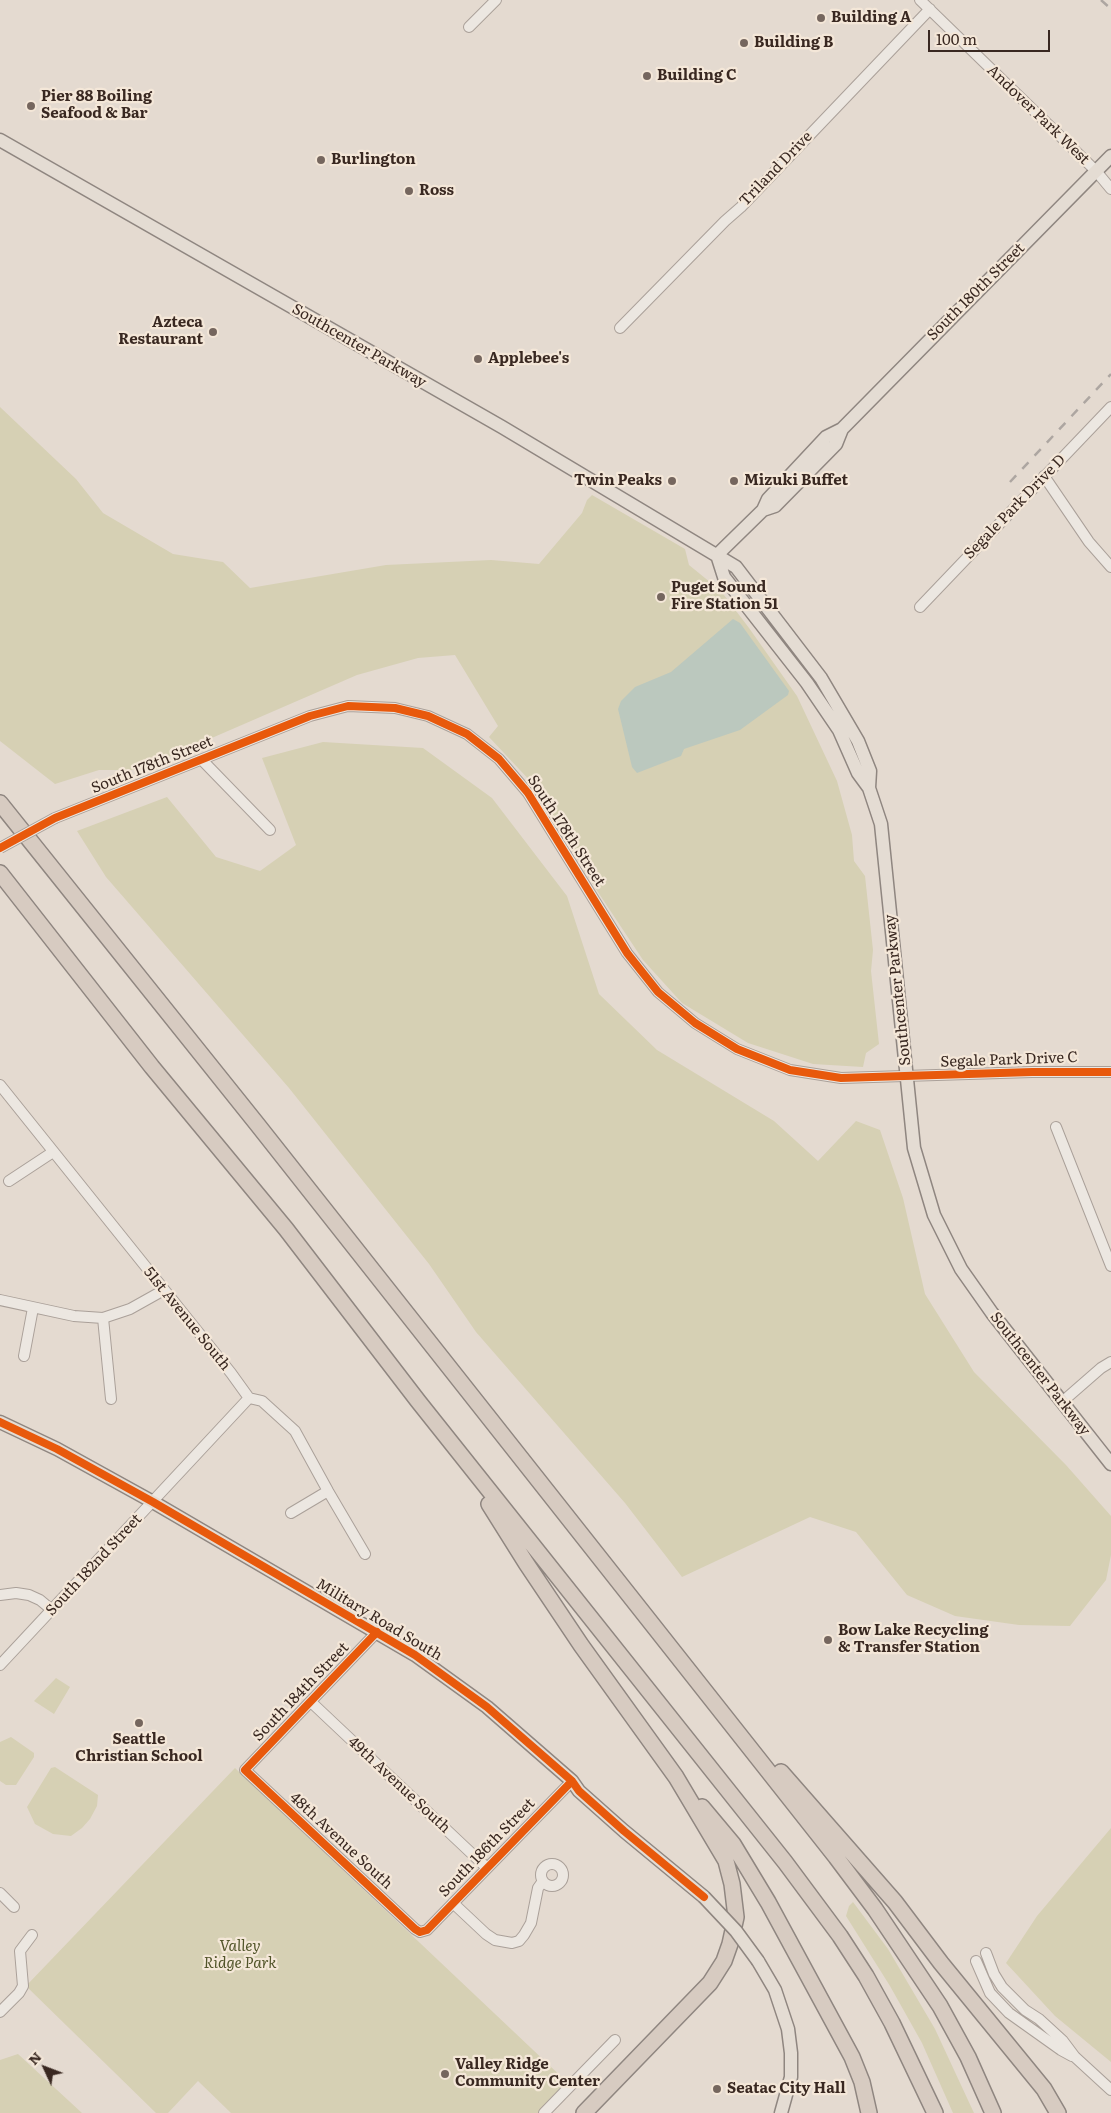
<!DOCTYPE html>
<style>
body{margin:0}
#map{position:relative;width:1111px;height:2113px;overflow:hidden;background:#e4dad0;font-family:Literata,serif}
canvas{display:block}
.north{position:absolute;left:20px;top:2043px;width:50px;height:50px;-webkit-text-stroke:4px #f4e7d8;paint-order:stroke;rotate:313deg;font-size:14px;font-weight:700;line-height:20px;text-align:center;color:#392821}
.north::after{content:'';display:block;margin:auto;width:18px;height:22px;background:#392821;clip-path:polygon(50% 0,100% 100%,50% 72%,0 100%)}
.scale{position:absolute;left:928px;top:30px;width:122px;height:22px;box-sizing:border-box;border:2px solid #392821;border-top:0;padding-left:6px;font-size:15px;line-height:18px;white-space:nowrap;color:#392821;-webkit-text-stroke:4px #f4e7d8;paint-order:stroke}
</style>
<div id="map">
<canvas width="1111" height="2113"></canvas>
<div class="north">N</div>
<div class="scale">100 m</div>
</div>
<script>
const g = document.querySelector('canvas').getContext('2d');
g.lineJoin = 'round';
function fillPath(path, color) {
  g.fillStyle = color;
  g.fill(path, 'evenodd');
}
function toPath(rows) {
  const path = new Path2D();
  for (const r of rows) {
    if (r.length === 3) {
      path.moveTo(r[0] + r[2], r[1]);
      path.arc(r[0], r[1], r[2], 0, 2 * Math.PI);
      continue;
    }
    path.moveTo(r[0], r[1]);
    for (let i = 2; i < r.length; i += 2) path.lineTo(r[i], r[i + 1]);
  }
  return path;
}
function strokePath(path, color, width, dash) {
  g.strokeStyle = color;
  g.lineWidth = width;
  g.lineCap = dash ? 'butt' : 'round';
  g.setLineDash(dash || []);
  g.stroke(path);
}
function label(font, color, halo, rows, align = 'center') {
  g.font = font + ' Literata,serif';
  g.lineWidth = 4.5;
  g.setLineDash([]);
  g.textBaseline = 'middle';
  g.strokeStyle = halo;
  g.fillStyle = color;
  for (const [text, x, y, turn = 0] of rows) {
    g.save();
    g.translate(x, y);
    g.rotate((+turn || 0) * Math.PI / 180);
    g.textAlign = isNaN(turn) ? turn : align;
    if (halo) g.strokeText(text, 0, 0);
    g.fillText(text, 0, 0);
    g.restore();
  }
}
fillPath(toPath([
 [0,407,76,479,103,513,173,554,223,562,250,588,386,565,491,560,539,564,582,513,587,500,592,495,685,549,689,565,721,591,749,628,797,696,837,781,852,835,854,861,865,876,873,950,871,971,879,1044,866,1053,863,1067,813,1064,748,1043,682,1003,643,960,584,871,533,784,489,737,498,726,455,655,418,658,357,675,138,770,99,770,55,784,0,741],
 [323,742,423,748,492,798,567,896,599,994,657,1050,774,1121,818,1161,856,1121,880,1130,903,1198,925,1294,974,1372,1066,1465,1111,1516,1111,1555,1106,1580,1070,1626,1019,1625,955,1616,907,1595,856,1532,810,1517,682,1577,625,1503,476,1332,429,1264,289,1088,106,877,77,831,167,797,216,857,260,871,296,845,262,758],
 [56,1678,70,1687,54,1714,34,1701],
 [11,1737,34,1753,34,1757,16,1785,6,1785,0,1781,0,1742],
 [55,1767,98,1795,97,1806,90,1819,82,1828,71,1836,53,1834,35,1824,27,1807,51,1768],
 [235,1768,568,2083,538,2113,231,2113,198,2081,168,2113,156,2113,26,1986],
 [1111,1828,1111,2062,1055,2016,1006,1963,1037,1916],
 [853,1902,888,1949,935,2029,974,2113,953,2113,922,2043,890,1986,846,1916,849,1906],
 [18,2054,82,2113,0,2113,0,2060]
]), '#d6d0b4');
fillPath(toPath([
 [733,619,740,623,789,691,788,695,740,730,684,749,681,756,637,773,632,767,618,709,621,701,635,687,671,672]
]), '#bbc8be');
const minor = toPath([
 [920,0,1096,171,1111,189],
 [469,27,496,0],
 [620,328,725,221,741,207,930,9],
 [1044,476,1089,542,1111,567],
 [920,607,1111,407],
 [202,760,270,830],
 [55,818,310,716,348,706,395,708,428,716,467,734,499,759,528,793,627,953,658,992,695,1023,737,1049,790,1070,841,1078,1032,1072,1111,1072],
 [0,1085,231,1373,249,1398,262,1401,295,1431,328,1491,365,1554],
 [1056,1127,1111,1266],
 [9,1181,53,1152],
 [0,1300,74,1316,103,1318,130,1309,164,1290],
 [103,1318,111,1399],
 [24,1356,33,1308],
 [1062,1402,1101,1368,1111,1362],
 [291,1513,328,1491],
 [0,1595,16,1593,29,1595,40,1600,52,1610],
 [377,1632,245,1770,415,1929,420,1932,427,1930,572,1781],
 [0,1665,249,1398],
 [311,1702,487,1868],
 [552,1875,11],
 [0,1893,14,1907],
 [453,1903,486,1934,495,1940,512,1943,519,1941,524,1935,531,1923,538,1888,543,1881],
 [986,1953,994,1974,1002,1987,1025,2010,1039,2019,1063,2041,1075,2057,1111,2090],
 [976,1961,990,1993,1009,2013,1061,2050,1072,2056],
 [0,2012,19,1993,23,1986,20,1951,32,1935],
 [544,2113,615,2040]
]);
const major = toPath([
 [0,140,502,427,736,567,821,678,858,741,870,771,869,788],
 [763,510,775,506,836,444,842,429],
 [717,555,724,577,807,683,839,730,858,773,869,788,881,824,914,1148,934,1215,961,1269,992,1313,1111,1464],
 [717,555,763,510,768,499,826,437,842,429,1111,156],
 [0,1422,57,1449,153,1502,415,1655,487,1707,572,1781,579,1791,624,1831,704,1897],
 [758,1961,775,1990,788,2029,791,2053,791,2077,781,2113]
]);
const highway = toPath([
 [0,803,257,1124,836,1857,875,1909,940,2006,968,2057,993,2113],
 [0,873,152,1067,286,1229,418,1401,785,1862,840,1936,866,1976,892,2023,935,2113],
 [489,1504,526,1563,581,1645,676,1777,726,1861,732,1884,736,1917,730,1944,724,1961,710,1983,584,2113],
 [781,1772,895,1902,941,1963,1044,2089,1058,2113],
 [702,1807,733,1844,768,1902,852,2057,862,2082,869,2113]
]);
strokePath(minor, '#aaa099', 12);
strokePath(major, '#8f8680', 15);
strokePath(highway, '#8f8680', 18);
strokePath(minor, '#ece7e1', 10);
strokePath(major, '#e4dcd3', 12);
strokePath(highway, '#d7cbc1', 15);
strokePath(toPath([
 [1101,0,1111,9],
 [1010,482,1111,374]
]), '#ada6a1', 2.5, [9, 9]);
const minorBridge = toPath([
 [0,848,55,818]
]);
const majorBridge = toPath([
 [704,1897,736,1931,758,1961]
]);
strokePath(minorBridge, '#aaa099', 12, []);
strokePath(majorBridge, '#8f8680', 15, []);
strokePath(minorBridge, '#ece7e1', 10);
strokePath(majorBridge, '#e4dcd3', 12);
strokePath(toPath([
 [0,848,55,818,310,716,348,706,395,708,428,716,467,734,499,759,528,793,627,953,658,992,695,1023,737,1049,790,1070,841,1078,1032,1072,1111,1072],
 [0,1422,57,1449,153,1502,415,1655,487,1707,572,1781,579,1791,624,1831,704,1897],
 [377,1632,245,1770,415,1929,420,1932,427,1930,572,1781]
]), '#e8590c', 8);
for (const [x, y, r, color] of [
 [821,18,5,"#75665e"],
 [744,43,5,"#75665e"],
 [647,76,5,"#75665e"],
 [31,106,5,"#75665e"],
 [321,160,5,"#75665e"],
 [409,191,5,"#75665e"],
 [213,332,5,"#75665e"],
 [478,359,5,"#75665e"],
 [672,481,5,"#75665e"],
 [734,481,5,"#75665e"],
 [661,597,5,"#75665e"],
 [828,1640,5,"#75665e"],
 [139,1723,5,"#75665e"],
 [445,2074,5,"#75665e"],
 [717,2089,5,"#75665e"]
]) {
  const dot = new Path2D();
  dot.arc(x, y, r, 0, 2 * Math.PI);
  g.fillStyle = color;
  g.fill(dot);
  strokePath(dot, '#f4e7d8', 2);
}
label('bold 15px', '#392821', '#f4e7d8', [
 ["Building A",831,18],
 ["Building B",754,43],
 ["Building C",657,76],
 ["Pier 88 Boiling",41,97],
 ["Seafood & Bar",41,114],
 ["Burlington",331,160],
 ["Ross",419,191],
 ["Azteca",203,323,"right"],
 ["Restaurant",203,340,"right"],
 ["Applebee's",488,359],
 ["Twin Peaks",662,481,"right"],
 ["Mizuki Buffet",744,481],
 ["Puget Sound",671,588],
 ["Fire Station 51",671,605],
 ["Bow Lake Recycling",838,1631],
 ["& Transfer Station",838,1648],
 ["Seattle",139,1740,"center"],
 ["Christian School",139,1757,"center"],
 ["Valley Ridge",455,2065],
 ["Community Center",455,2082],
 ["Seatac City Hall",727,2089]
], 'left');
label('15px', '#392821', '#f4e7d8', [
 ["Andover Park West",1038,115,44],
 ["Triland Drive",776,169,-46],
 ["South 180th Street",976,292,-45],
 ["Southcenter Parkway",359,346,30],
 ["Segale Park Drive D",1015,507,-46],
 ["South 178th Street",152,765,-22],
 ["South 178th Street",566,831,57],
 ["Southcenter Parkway",898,990,-96],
 ["Segale Park Drive C",1009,1060,-2],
 ["51st Avenue South",187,1319,51],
 ["Southcenter Parkway",1040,1374,52],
 ["South 182nd Street",94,1565,-47],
 ["Military Road South",379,1620,31],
 ["South 184th Street",301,1692,-46],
 ["49th Avenue South",399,1785,43],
 ["48th Avenue South",341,1841,43],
 ["South 186th Street",487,1848,-46]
]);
label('italic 15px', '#515429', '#f4e7d8', [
 ["Valley",240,1947],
 ["Ridge Park",240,1964]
]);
</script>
